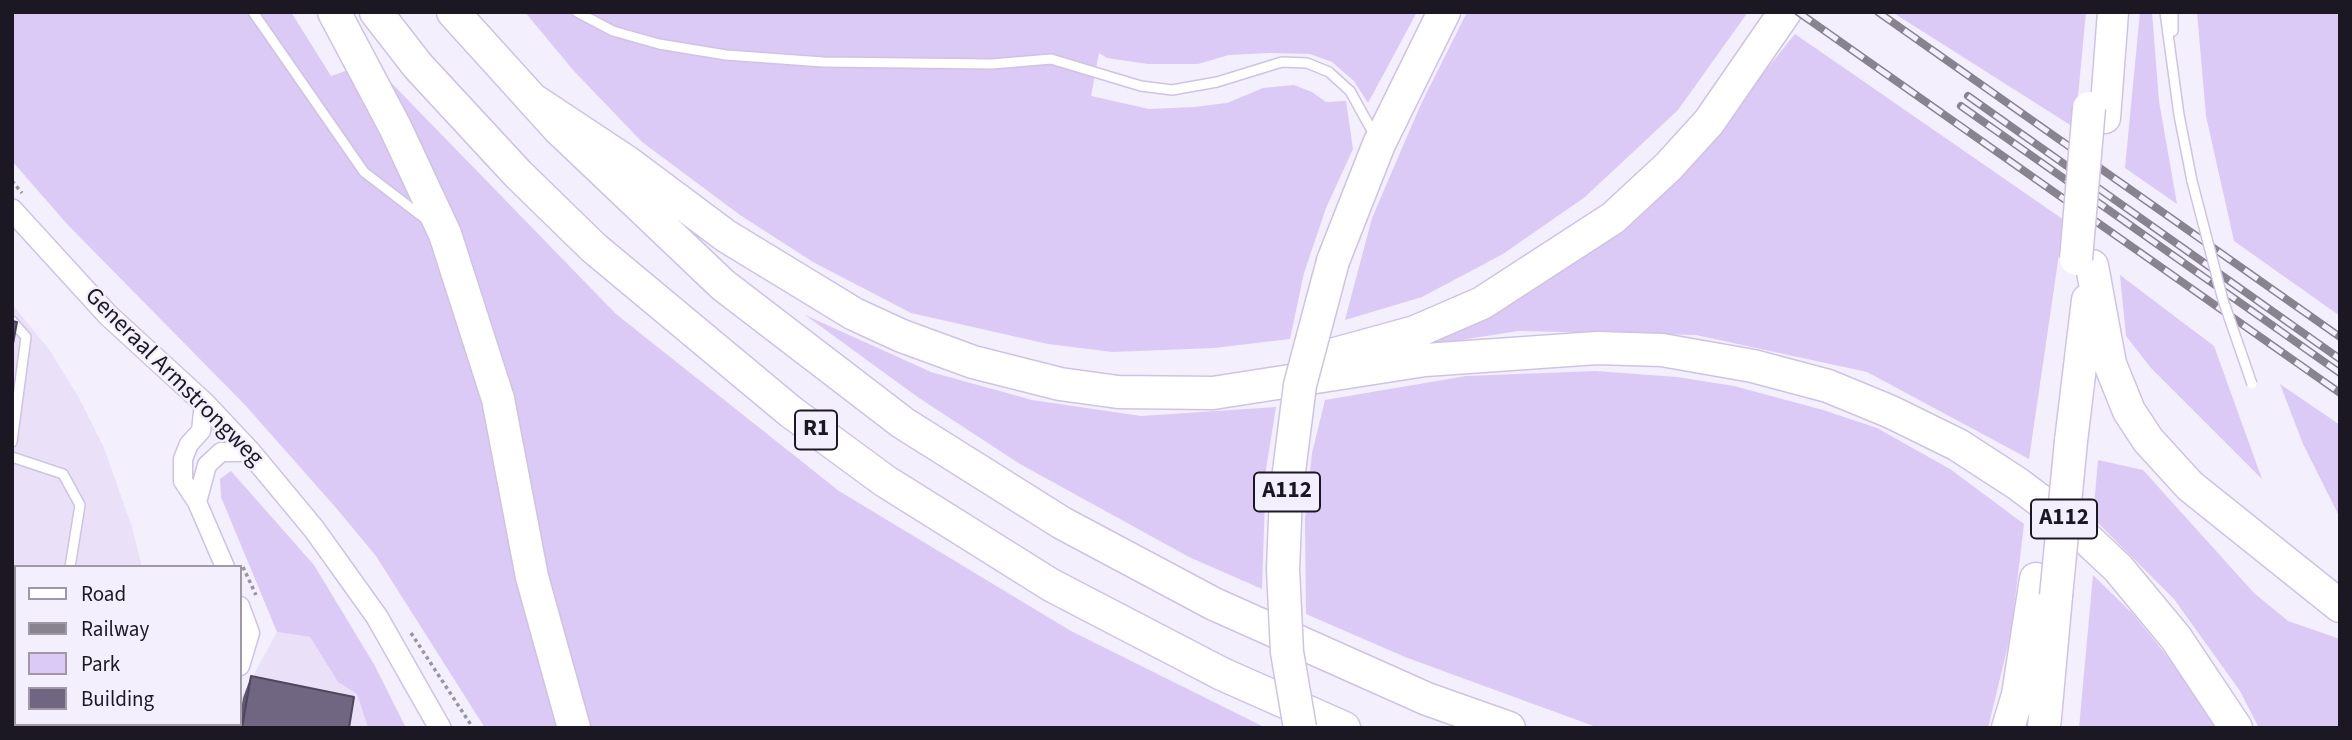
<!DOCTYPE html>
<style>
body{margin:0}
#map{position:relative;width:2352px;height:740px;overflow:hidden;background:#f4effc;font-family:"Source Sans 3",sans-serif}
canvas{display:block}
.frame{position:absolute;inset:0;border:14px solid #1c1823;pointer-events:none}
.legend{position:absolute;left:14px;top:565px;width:228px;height:161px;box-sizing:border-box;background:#f4effc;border:2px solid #9e99a5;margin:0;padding:9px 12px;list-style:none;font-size:21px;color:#1c1823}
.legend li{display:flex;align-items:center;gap:14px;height:35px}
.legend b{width:35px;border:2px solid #9e99a5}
</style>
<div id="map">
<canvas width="2352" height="740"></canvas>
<div class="frame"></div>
<ul class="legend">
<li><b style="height:9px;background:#fff"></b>Road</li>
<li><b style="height:9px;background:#87838f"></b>Railway</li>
<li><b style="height:19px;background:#dbcaf5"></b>Park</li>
<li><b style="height:19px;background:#716682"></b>Building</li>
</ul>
</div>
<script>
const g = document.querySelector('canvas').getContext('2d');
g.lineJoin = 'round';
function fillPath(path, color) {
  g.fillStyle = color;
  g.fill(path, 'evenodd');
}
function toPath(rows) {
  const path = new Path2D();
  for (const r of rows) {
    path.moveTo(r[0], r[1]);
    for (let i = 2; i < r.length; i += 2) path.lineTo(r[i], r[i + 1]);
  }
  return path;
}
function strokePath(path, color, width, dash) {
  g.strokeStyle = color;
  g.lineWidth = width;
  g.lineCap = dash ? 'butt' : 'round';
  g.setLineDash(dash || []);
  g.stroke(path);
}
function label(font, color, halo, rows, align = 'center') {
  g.font = font + ' "Source Sans 3",sans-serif';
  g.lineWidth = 5;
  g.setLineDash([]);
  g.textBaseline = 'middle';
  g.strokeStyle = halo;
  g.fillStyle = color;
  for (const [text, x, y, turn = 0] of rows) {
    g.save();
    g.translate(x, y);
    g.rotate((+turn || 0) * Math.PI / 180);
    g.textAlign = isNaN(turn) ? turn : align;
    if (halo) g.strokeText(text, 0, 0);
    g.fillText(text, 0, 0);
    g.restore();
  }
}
fillPath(toPath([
 [12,304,48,348,78,396,104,448,132,527,142,567,16,567,16,587,12,587],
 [277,632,310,637,338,682,357,694,368,728,12,728,12,647,16,647,16,724,240,724,240,700]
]), '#eae1f9');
fillPath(toPath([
 [12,12,291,12,331,76,371,62,616,314,839,491,1071,631,1266,728,485,728,376,556,337,509,246,406,67,224,12,161],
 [525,12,1417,12,1368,103,1354,81,1332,62,1310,54,1270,53,1229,55,1198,64,1148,64,1107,58,1099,53,1091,96,1149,109,1194,107,1227,103,1263,88,1294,85,1312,92,1326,102,1346,101,1353,149,1326,208,1304,273,1290,339,1214,348,1112,352,1048,344,911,313,813,262,740,215,642,142,573,70],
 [1467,12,1748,12,1678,110,1585,197,1503,254,1422,297,1345,320,1372,218,1421,104],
 [1892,12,2086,12,2075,128],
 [2140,12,2152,12,2159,101,2177,204,2125,168],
 [2197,12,2340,12,2340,316,2234,241,2206,116],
 [1795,34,2064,220,2029,459,1867,372,1696,335,1518,331,1379,353,1470,323,1609,241,1703,148],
 [2120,275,2214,346,2262,479,2151,368,2126,336],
 [805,315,931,372,1032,400,1141,416,1276,407,1266,469,1262,589,1189,557,1020,464,919,398],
 [1595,371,1677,377,1734,386,1823,410,1877,428,1950,469,2024,524,2011,633,1988,728,1599,728,1405,657,1306,614,1305,519,1312,453,1325,400,1466,376],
 [2280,384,2340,425,2340,518,2303,444],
 [2098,460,2143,470,2254,593,2288,621,2340,639,2340,728,2259,728,2240,691,2174,599,2093,518],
 [231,471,314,565,375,666,406,728,368,728,357,694,338,682,310,637,277,632,221,497,220,479],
 [2093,575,2133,614,2196,692,2218,728,2079,728]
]), '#dbcaf5');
const service = toPath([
 [253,12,364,172,428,221],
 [577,12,613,31,659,44,726,55,823,62,992,64,1051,59,1141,86,1172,90,1217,82,1282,62,1307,63,1329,72,1350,91,1375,136],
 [2165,12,2179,115,2192,181],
 [2173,12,2173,31],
 [12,321,26,337,12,442],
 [12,457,63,474,80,505,70,567]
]);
const minor = toPath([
 [204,403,201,431,189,444,183,459,183,481,197,502,225,567],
 [197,502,207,465,221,452,250,452],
 [240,606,250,633,240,666],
 [12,628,16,629],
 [193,728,194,724],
 [210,728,210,724]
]);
const tertiary = toPath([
 [12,210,108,315,204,403,250,452,314,529,377,617,440,728]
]);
const trunk = toPath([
 [2105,118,2113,12]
]);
const motorway = toPath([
 [334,12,395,127,445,234,498,399,532,577,574,728],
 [376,12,418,66,518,174,594,248,791,412,885,481,1051,585,1222,674,1344,728],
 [453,12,559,129,723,285,903,423,1062,523,1214,604,1427,699,1509,728],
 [535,101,627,162,726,236,854,314,902,336,973,362,1060,384,1118,392,1213,393,1425,360,1597,348,1662,350,1753,366,1828,386,1891,412,1958,445,2018,484,2071,524,2118,568,2176,638,2236,728],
 [1333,261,1379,144,1444,12],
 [2092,266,2110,364,2129,411,2148,440,2190,486,2340,606],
 [1324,357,1415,332,1482,303,1613,218,1668,167,1709,122,1785,12],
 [2071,441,2088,300],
 [2008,728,2018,695,2036,579],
 [2044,728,2056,596]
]);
strokePath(service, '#cfc3e3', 12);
strokePath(minor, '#cfc3e3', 21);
strokePath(tertiary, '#cfc3e3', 24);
strokePath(trunk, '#cfc3e3', 33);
strokePath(motorway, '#cfc3e3', 35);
strokePath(toPath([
 [12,181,22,193],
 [243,567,256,595],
 [12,593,16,594],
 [411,633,473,728]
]), '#9994a0', 3.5, [3.5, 3.5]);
strokePath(service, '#fff', 9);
strokePath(minor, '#fff', 18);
strokePath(tertiary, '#fff', 21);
strokePath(trunk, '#fff', 30);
strokePath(motorway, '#fff', 32);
const rail = toPath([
 [1798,12,2340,393],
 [1878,12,2340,337],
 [1968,96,2340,359],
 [1961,106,2340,373]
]);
strokePath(rail, '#87838f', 8);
strokePath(rail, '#f4effc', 5, [16]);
const serviceBridge = toPath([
 [2192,181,2223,300,2252,384]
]);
const motorwayBridge = toPath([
 [2076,259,2089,108],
 [2056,596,2071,441],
 [1300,728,1287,652,1283,569,1286,495,1300,385,1333,261]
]);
strokePath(serviceBridge, '#cfc3e3', 12, []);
strokePath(motorwayBridge, '#cfc3e3', 35, []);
strokePath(serviceBridge, '#fff', 9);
strokePath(motorwayBridge, '#fff', 32);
fillPath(toPath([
 [251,676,349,728,238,728,238,724,240,724,240,717,243,698]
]), '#615870');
const building = toPath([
 [12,321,17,322,12,349,12,321],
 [251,676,354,697,349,728,242,728,251,676],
 [12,682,16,682,16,724,80,724,80,728,12,728,12,682]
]);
fillPath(building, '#716682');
strokePath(building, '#4f475b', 2);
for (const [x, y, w] of [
 [816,430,42],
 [1287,492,66],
 [2064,519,66]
]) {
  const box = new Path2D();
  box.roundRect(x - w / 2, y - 19.5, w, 39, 5);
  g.fillStyle = '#f4effc';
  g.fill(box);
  strokePath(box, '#1c1823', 2);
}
label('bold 23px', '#1c1823', null, [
 ["R1",816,430],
 ["A112",1287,492],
 ["A112",2064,519]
]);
label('24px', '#1c1823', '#f4effc', [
 ["Generaal Armstrongweg",173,378,45]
]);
</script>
